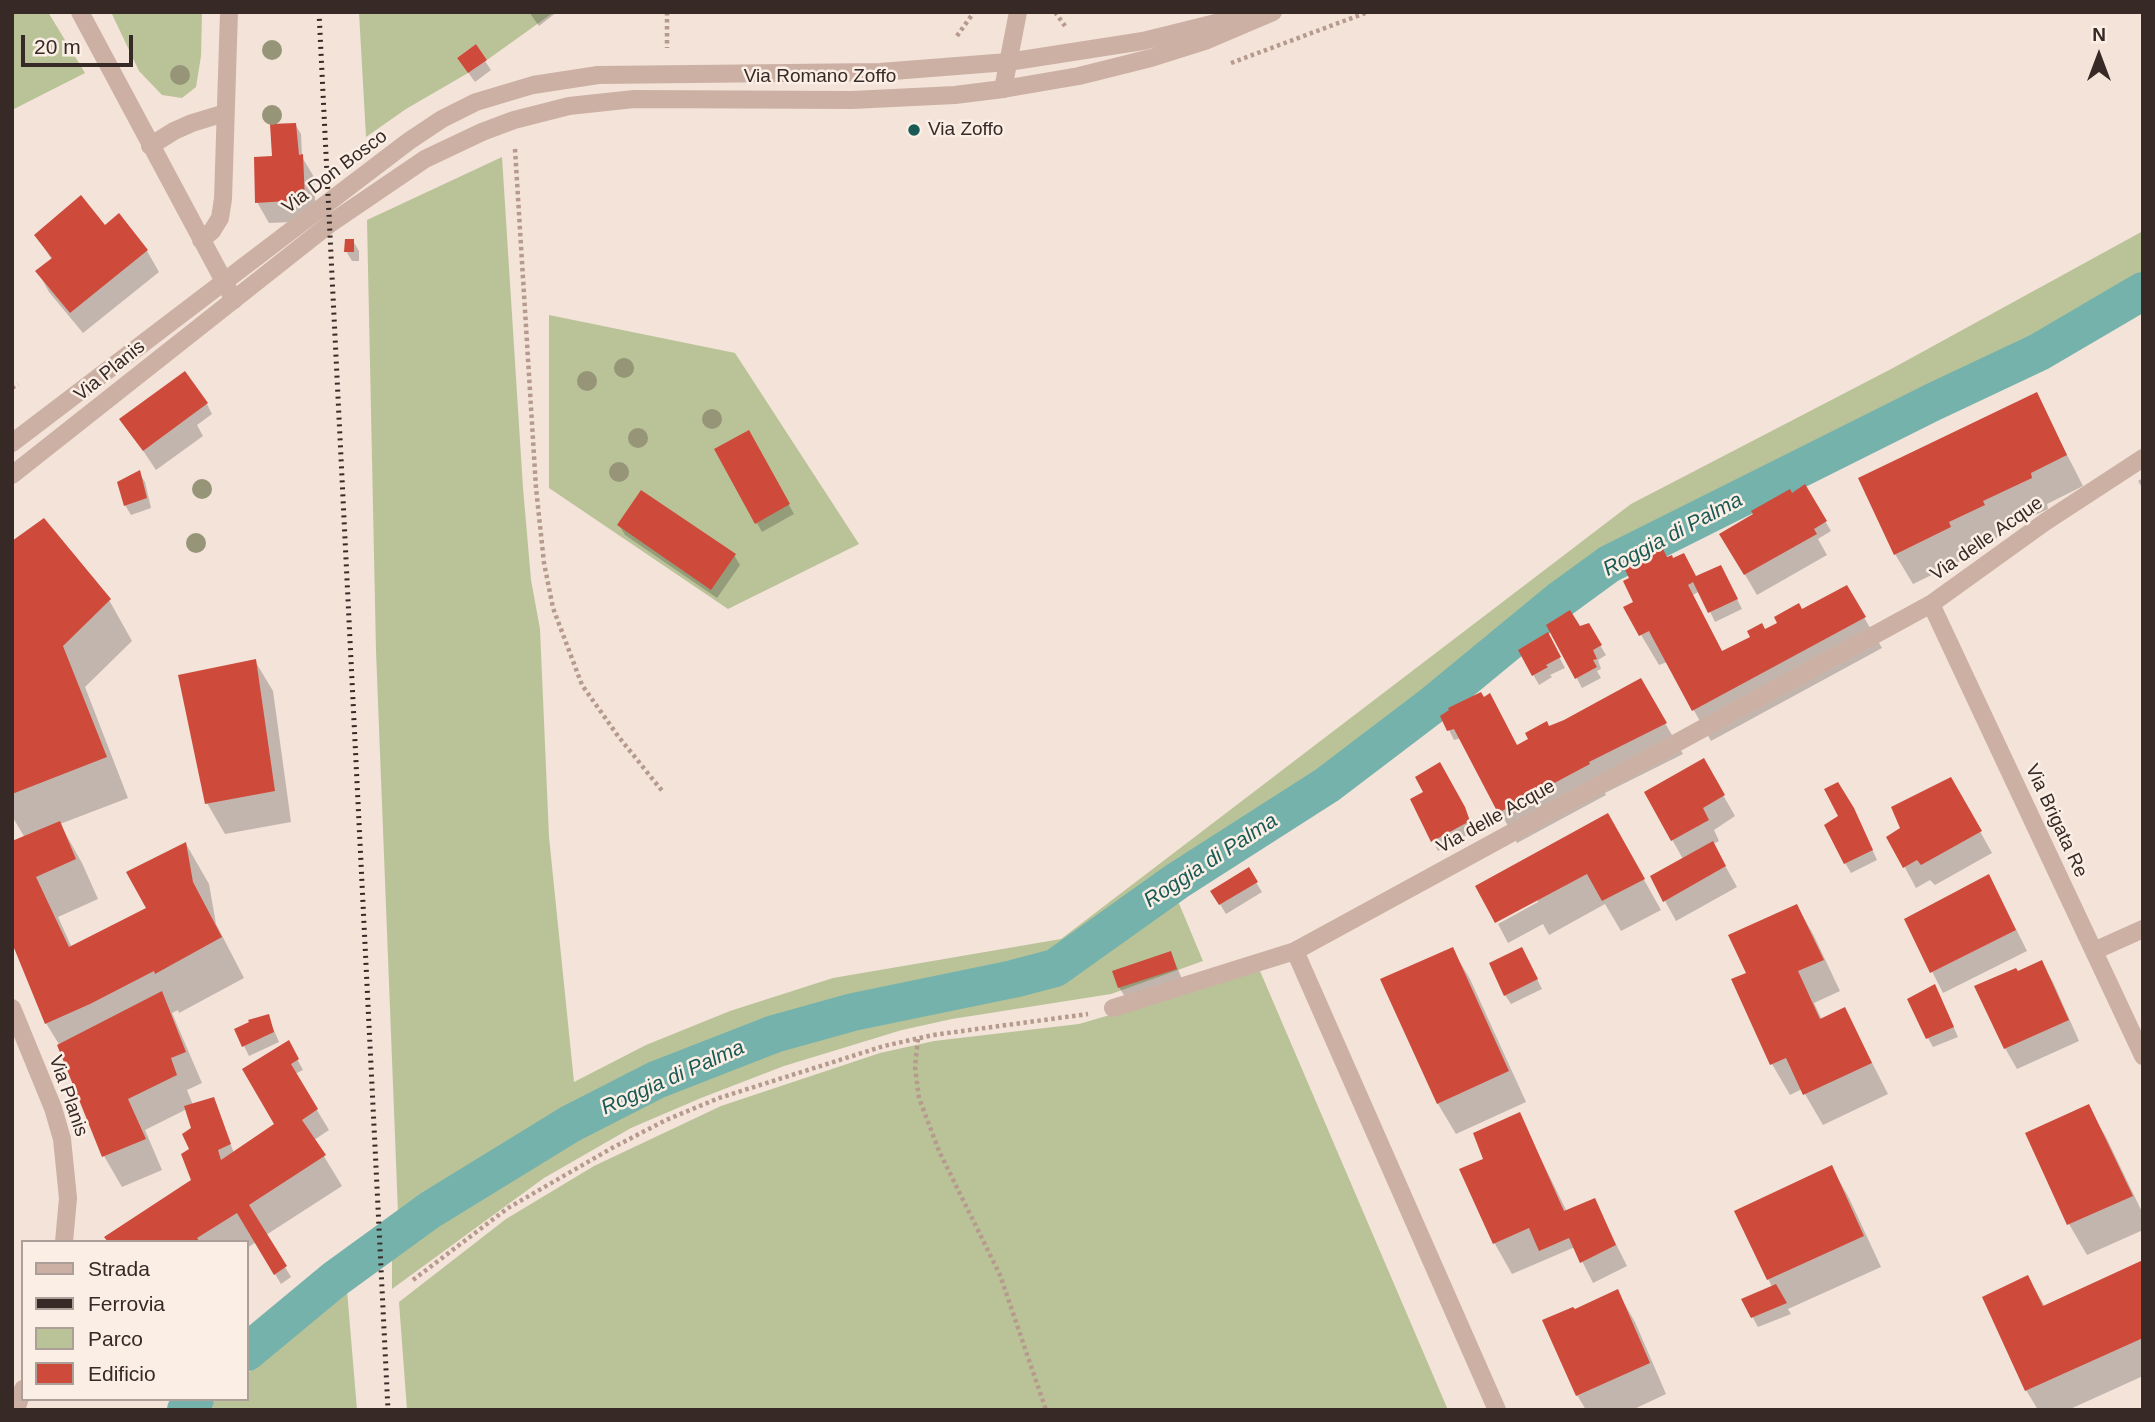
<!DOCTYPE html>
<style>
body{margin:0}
#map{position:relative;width:2155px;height:1422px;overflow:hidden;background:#f3e3d9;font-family:Helvetica,sans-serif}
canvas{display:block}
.frame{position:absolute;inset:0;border:14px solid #362926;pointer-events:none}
.legend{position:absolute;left:21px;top:1240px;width:228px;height:161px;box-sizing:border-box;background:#faeee5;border:2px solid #ac9f99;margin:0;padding:9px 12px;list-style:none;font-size:21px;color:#362926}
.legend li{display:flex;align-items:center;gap:14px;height:35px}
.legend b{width:35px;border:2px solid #ac9f99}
.north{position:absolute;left:2064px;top:21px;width:70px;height:70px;-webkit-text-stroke:5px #faeee5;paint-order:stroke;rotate:0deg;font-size:19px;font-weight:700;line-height:28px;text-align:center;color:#362926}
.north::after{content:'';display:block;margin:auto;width:24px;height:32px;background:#362926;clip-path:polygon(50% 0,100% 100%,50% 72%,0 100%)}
.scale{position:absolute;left:21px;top:35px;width:112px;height:32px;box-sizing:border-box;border:4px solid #362926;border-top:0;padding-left:9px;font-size:21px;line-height:24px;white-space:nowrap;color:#362926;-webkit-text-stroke:5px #faeee5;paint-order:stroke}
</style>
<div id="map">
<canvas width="2155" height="1422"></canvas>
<div class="frame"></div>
<ul class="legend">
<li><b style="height:9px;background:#ccb0a4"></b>Strada</li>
<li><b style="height:9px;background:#362926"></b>Ferrovia</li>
<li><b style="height:19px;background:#bac398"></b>Parco</li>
<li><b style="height:19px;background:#ce4b3c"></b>Edificio</li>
</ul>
<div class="north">N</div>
<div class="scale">20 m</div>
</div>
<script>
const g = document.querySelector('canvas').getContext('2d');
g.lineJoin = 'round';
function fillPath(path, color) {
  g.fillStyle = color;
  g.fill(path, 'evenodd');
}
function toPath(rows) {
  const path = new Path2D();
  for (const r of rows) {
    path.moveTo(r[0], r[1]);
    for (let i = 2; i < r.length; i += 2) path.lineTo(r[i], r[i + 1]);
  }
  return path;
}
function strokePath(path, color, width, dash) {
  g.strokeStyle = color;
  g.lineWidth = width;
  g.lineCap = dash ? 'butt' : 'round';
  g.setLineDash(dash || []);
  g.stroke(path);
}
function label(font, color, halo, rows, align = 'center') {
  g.font = font + ' Helvetica,sans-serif';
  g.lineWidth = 5;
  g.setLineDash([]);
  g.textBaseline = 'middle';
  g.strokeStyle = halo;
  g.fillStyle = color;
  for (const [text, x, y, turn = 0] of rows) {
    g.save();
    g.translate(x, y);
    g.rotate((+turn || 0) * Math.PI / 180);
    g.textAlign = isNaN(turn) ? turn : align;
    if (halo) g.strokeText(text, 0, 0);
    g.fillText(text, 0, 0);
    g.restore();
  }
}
fillPath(toPath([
 [12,12,48,12,85,73,12,110],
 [111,12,202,12,201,56,196,87,182,98,162,95,139,71],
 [359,12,554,12,487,60,476,44,457,58,468,73,406,109,366,137],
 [502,157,523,488,531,580,540,629,549,837,574,1082,646,1045,730,1011,833,978,1061,939,1631,504,1893,368,2143,231,2143,281,2019,346,1616,549,1418,705,1059,957,770,1023,601,1096,392,1230,392,1221,398,1213,376,651,367,220],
 [549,315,735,353,859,544,728,609,549,488],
 [1175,894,1203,961,1111,994,952,1019,902,1030,784,1066,701,1098,631,1128,544,1178,392,1289,392,1259,437,1223,564,1141,669,1090,746,1058,819,1034,903,1011,1029,988,1062,976],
 [1260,971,1448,1410,407,1410,399,1302,506,1219,594,1166,721,1106,880,1053,934,1041,1079,1024],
 [347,1290,357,1410,205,1410,217,1399,247,1399,247,1374,324,1307]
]), '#bac398');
fillPath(toPath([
 [529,12,557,12,539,26],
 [485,61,491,70,475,82,465,68],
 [295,124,301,134,302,157,314,177,316,221,269,223,257,202,275,158],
 [119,216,147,251,159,272,83,333,49,292,38,272,52,260,36,235,105,227],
 [353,241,359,251,359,261,352,261,346,251],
 [2036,394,2083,486,2047,504,2048,509,2000,532,2001,536,1965,554,1967,558,1913,584,1895,554],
 [207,404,212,414,197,425,203,436,156,470,122,419],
 [748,433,794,514,762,532,716,450],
 [139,472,145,482,151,508,131,515,125,505],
 [2143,478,2143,489,2138,481],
 [1805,487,1831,531,1818,539,1827,555,1757,595,1721,534],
 [619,525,734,555,740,565,717,598,625,535],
 [12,543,109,600,132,641,85,687,128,798,60,824,82,863,98,899,58,917,72,948,148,909,186,844,209,884,216,924,244,978,179,1013,178,1010,172,1013,202,1083,187,1090,193,1105,213,1099,234,1153,277,1125,288,1042,303,1070,295,1074,329,1130,314,1140,342,1186,266,1235,291,1277,281,1284,256,1242,247,1248,247,1242,109,1242,193,1180,191,1150,193,1129,187,1109,145,1130,162,1170,122,1187,104,1156,60,1046,46,1023,25,838,12,816],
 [1667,559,1696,579,1726,577,1742,609,1715,622,1700,591,1693,595,1723,653,1846,587,1882,648,1711,741,1667,662,1659,665,1625,608,1636,603],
 [1588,625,1606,655,1598,660,1601,669,1597,671,1601,678,1582,688,1549,626,1579,628],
 [1547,634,1565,668,1550,675,1552,677,1539,685,1520,651],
 [255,661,273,691,291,822,225,834,207,803],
 [1640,680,1683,754,1605,793,1606,795,1517,843,1461,738,1454,740,1442,716,1518,747],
 [1703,760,1735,816,1714,830,1719,841,1713,844,1737,887,1676,921,1665,901,1683,859,1646,793],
 [1951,779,1992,853,1935,885,1930,880,1916,888,1889,838,1902,829],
 [1455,790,1474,831,1438,851,1412,800],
 [1859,820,1877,860,1851,873,1845,863],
 [1625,846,1661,910,1621,931,1605,904,1549,935,1543,924,1508,943,1498,924,1538,902,1537,899],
 [1248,869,1262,892,1226,914,1212,891],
 [2000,897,2027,951,1943,993,1906,920],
 [1797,906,1814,936,1840,991,1814,1003,1822,1020,1845,1010,1888,1094,1823,1125,1802,1089,1790,1095,1772,1064,1733,980,1748,974],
 [1452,949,1470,979,1526,1102,1456,1134,1438,1104,1382,980],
 [1171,953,1182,979,1125,997,1119,987],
 [1527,959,1542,989,1511,1004,1505,995],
 [2041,962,2053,982,2079,1041,2017,1069,2005,1048,2017,973],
 [1940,996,1958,1037,1933,1047,1928,1038],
 [268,1016,279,1042,249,1056,236,1030],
 [2088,1107,2106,1137,2143,1214,2143,1230,2087,1255,2069,1224,2027,1134],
 [1536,1149,1567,1212,1594,1200,1627,1266,1593,1283,1575,1247,1512,1274,1495,1244,1462,1170],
 [1832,1168,1849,1198,1881,1267,1788,1309,1791,1314,1758,1327,1743,1300,1772,1287,1736,1212],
 [2143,1262,2143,1376,2068,1410,2038,1410,2026,1390,2028,1277,2045,1307],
 [1617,1291,1635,1322,1666,1394,1632,1410,1586,1410,1577,1395,1575,1311]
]), '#0003');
strokePath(toPath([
 [247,1352,335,1279,430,1210,570,1124,656,1080,774,1034,853,1012,1013,979,1055,968,1177,881,1327,785,1431,706,1561,599,1609,564,1933,402,2039,352,2143,291],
 [186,1410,195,1399]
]), '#76b2ac', 38);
fillPath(toPath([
 [476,44,487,60,468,73,457,58],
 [296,123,299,155,303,154,305,200,255,203,254,157,272,156,270,124],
 [81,195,105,225,119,213,148,250,70,313,35,271,52,258,34,235],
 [345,239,354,239,354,252,344,252],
 [185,371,208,403,143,451,119,419],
 [2037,392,2067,455,2031,473,2032,478,1983,501,1985,505,1949,522,1951,527,1894,555,1858,478],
 [749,430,790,504,755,524,714,449],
 [140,470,147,498,124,506,117,482],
 [1805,484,1827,521,1814,529,1817,534,1744,575,1719,534,1753,514,1751,511,1790,489,1792,493],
 [641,490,736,554,711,590,617,525],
 [44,518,111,599,63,646,107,757,12,794,12,541],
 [1661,545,1667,557,1672,555,1673,558,1684,553,1696,576,1721,565,1738,599,1708,613,1693,582,1688,585,1722,651,1750,637,1747,631,1762,623,1765,629,1777,623,1774,617,1799,603,1802,609,1847,585,1866,617,1692,711,1649,631,1639,636,1623,607,1633,602,1623,581,1629,578,1623,566],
 [1570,610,1580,626,1589,623,1602,645,1593,650,1597,659,1593,660,1597,667,1575,679,1546,625],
 [1548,632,1561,657,1546,665,1548,667,1532,676,1518,650],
 [256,659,275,791,205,804,178,675],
 [1641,678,1667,723,1589,762,1590,764,1498,813,1454,729,1447,731,1440,716,1449,710,1448,708,1481,692,1484,697,1490,693,1517,745,1528,739,1525,733,1547,721,1549,726,1564,720],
 [1704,758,1725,795,1703,808,1709,820,1671,841,1644,792],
 [1440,762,1465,807,1470,821,1431,842,1410,799,1423,792,1415,777],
 [1951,777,1982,831,1921,865,1917,860,1903,868,1886,837,1900,828,1891,807],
 [1838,782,1854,808,1873,850,1844,864,1824,825,1838,816,1824,789],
 [1608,813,1645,879,1602,901,1587,874,1495,923,1475,886],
 [60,821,76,859,36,877,69,947,146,908,126,872,186,842,193,882,222,937,155,974,154,971,90,1004,45,1024,12,943,12,841],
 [1713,841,1726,866,1663,902,1650,876],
 [1249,867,1258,882,1219,905,1210,891],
 [1989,874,2016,930,1930,973,1904,919],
 [1797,904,1824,960,1798,971,1820,1019,1845,1007,1872,1063,1803,1095,1786,1058,1770,1065,1731,979,1746,973,1728,935],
 [1453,947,1509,1071,1437,1104,1380,979],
 [1522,947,1538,979,1504,996,1489,963],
 [1171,951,1177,969,1118,988,1112,971],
 [2042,960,2069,1020,2004,1049,1974,986,2016,968,2018,971],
 [1935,984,1954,1027,1926,1039,1907,999],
 [162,991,186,1052,171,1058,177,1075,128,1099,146,1139,102,1157,57,1045],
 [269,1014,274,1032,242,1047,234,1029,249,1022,248,1020],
 [289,1040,299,1059,291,1064,318,1109,302,1120,326,1155,249,1205,287,1266,274,1275,237,1213,197,1238,200,1242,108,1242,104,1237,191,1180,181,1154,189,1149,182,1134,191,1128,184,1106,214,1097,231,1144,218,1150,221,1160,274,1124,242,1069],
 [2089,1104,2133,1196,2067,1225,2025,1133],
 [1520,1112,1564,1211,1595,1198,1616,1245,1580,1263,1569,1238,1539,1251,1529,1228,1493,1244,1459,1169,1483,1159,1473,1133],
 [1832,1165,1864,1236,1767,1280,1734,1211],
 [2143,1260,2143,1338,2025,1391,1982,1297,2028,1275,2043,1306],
 [1776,1284,1787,1303,1751,1318,1741,1299],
 [1618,1289,1650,1363,1576,1396,1542,1320,1573,1307,1575,1309]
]), '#ce4b3c');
strokePath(toPath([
 [667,12,667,48],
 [1055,12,1065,26],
 [957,36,974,12],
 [1231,63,1368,12],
 [515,149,536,488,544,563,553,608,582,685,618,736,663,792],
 [12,388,18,384],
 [918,1039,915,1067,919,1098,939,1151,1000,1275,1046,1410],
 [413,1280,508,1208,612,1148,666,1120,719,1098,884,1046,933,1035,1088,1014]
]), '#b79a8e', 4.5, [3.5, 3.5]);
strokePath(toPath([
 [80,12,234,300],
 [1003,89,1018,12],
 [150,146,174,131,192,123,225,113],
 [201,240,212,231,220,218,223,199,229,12],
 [1931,604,2143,1056],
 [2094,951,2143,929],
 [1113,1008,1295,951],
 [1497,1410,1295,951,1931,604,2045,522,2143,458]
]), '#ccb0a4', 18);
strokePath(toPath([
 [12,443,409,141,442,119,476,102,533,85,598,75,880,72,1008,62,1143,41,1240,17],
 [12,475,331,223,425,159,482,132,514,120,569,106,634,99,852,100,955,95,1003,89,1079,76,1151,58,1205,41,1273,12],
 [12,1008,53,1108,62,1139,68,1198,64,1242],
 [16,1410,23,1389]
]), '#ccb0a4', 18);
strokePath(toPath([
 [319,12,388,1410]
]), '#362926', 5, [2, 5]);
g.fillStyle = '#979578';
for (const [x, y] of [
 [272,50],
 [180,75],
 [272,115],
 [624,368],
 [587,381],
 [712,419],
 [638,438],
 [619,472],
 [202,489],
 [196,543]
]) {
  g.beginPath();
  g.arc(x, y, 10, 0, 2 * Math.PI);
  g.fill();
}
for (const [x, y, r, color] of [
 [914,130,7,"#195a55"]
]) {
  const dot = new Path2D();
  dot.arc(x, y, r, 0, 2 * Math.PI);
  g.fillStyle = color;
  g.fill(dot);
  strokePath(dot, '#faeee5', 2.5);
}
label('19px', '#362926', '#faeee5', [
 ["Via Romano Zoffo",820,77],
 ["Via Don Bosco",335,172,-37],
 ["Via Planis",110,371,-39],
 ["Via delle Acque",1987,539,-35],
 ["Via delle Acque",1496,817,-29],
 ["Via Brigata Re",2056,821,65],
 ["Via Planis",68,1096,71]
]);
label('19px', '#362926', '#faeee5', [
 ["Via Zoffo",928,130]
], 'left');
label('italic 21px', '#195a55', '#faeee5', [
 ["Roggia di Palma",1673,535,-28],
 ["Roggia di Palma",1211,861,-33],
 ["Roggia di Palma",673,1078,-24]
]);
</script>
